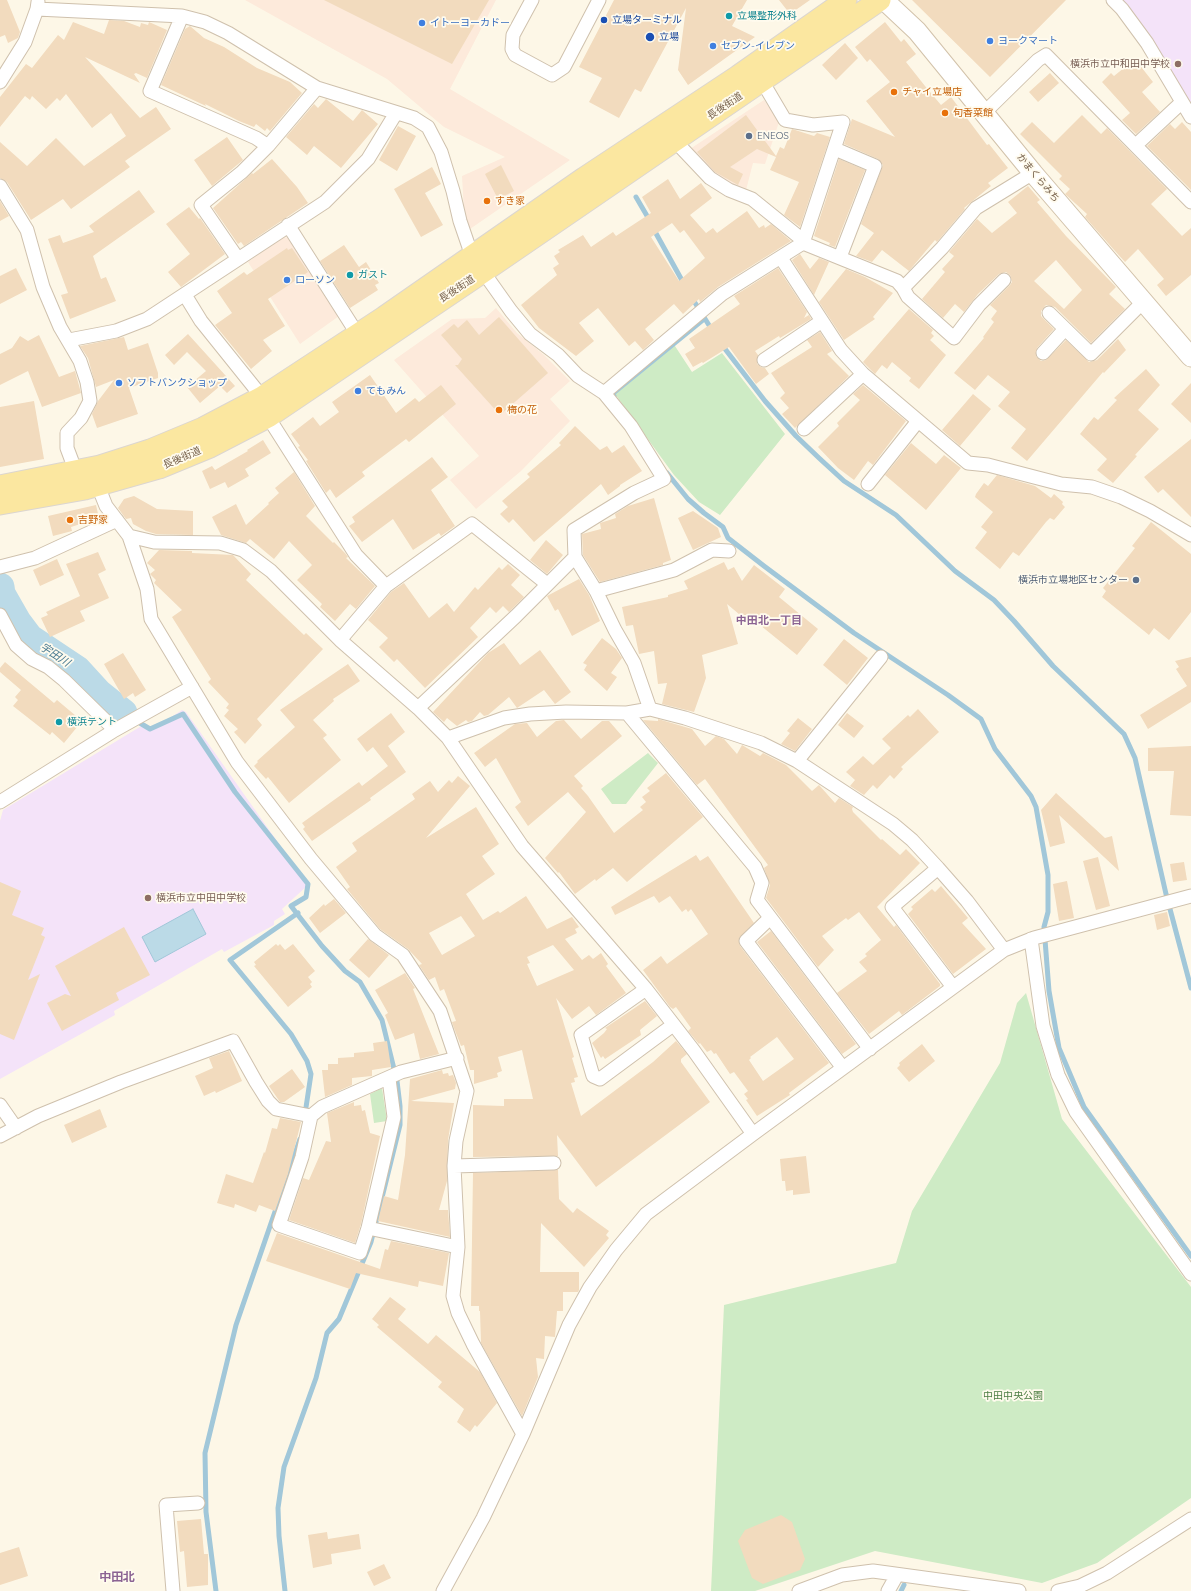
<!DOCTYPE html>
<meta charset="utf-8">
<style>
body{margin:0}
canvas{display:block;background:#fdf7e7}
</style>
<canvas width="1191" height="1591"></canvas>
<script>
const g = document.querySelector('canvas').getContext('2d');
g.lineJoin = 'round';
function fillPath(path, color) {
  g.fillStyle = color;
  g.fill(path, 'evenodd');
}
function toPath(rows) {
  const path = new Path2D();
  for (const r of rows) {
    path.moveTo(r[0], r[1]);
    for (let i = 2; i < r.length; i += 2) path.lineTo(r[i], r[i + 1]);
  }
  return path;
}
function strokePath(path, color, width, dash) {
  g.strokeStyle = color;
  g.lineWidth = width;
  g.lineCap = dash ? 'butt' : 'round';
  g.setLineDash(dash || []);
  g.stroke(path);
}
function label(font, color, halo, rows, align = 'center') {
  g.font = font + ' Quicksand,"Noto Sans JP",sans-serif';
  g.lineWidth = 3.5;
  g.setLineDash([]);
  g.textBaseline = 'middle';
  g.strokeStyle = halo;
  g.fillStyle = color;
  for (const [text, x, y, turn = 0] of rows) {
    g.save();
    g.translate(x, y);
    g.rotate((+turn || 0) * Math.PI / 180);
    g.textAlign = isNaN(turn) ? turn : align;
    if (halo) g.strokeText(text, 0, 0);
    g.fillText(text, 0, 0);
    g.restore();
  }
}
fillPath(toPath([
 [245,0,496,0,450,89,570,160,470,229,464,211,462,176,505,157,444,127,387,79],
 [764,100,779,122,765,164,753,163,746,190,735,188,709,170,690,149],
 [283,237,289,238,339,316,300,344,248,262],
 [496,308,517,333,544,355,570,381,550,399,570,421,521,471,476,509,450,480,479,456,394,360,452,319,485,318]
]), '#fdeadb');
fillPath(toPath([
 [1118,0,1191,0,1191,108],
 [182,710,186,712,308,885,282,909,285,914,274,921,274,925,224,952,222,949,114,1011,115,1015,0,1079,0,821,3,810,143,725,151,730]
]), '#f4e3f9');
fillPath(toPath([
 [673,343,692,372,722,353,785,434,720,515,699,502,674,475,615,394],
 [648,753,658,763,626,804,612,804,601,789],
 [1026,993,1062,1119,1191,1287,1191,1498,1097,1563,1042,1583,875,1551,755,1591,711,1591,724,1305,896,1263,912,1211,1000,1063,1017,1003],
 [382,1088,387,1121,374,1123,370,1094]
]), '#ceebc5');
const water = toPath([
 [193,909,206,934,155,962,142,937,193,909]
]);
fillPath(water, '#bbdae7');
strokePath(water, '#a1c7d9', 1);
strokePath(toPath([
 [636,197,650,221],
 [653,228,684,284],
 [692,298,712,330],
 [722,345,765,401,796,436,819,458,844,481,896,515,955,571,994,600,1014,621,1053,666,1124,734,1135,758,1166,894,1191,988],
 [614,396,612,394,704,319],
 [667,473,688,499,704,513,723,527,728,538,764,566,854,633,948,695,981,719,995,749,1031,796,1036,807,1048,875,1048,912,1044,927,1049,991,1059,1048,1084,1107,1191,1256],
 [123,713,150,729,183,714,235,792,308,884,306,897,291,906,322,946,345,971,360,982,382,1020,397,1081,400,1106,400,1125,371,1242,339,1319,327,1333,316,1378,284,1467,278,1508,279,1536,285,1591],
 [298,913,230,960,291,1034,307,1061,311,1074,305,1114],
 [216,1591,206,1512,205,1453,236,1325,300,1139],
 [901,1591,904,1585]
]), '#a1c7d9', 5);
strokePath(toPath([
 [0,587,1,594,17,622,29,638,77,670,98,693,123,713]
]), '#bbdae7', 29);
fillPath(toPath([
 [0,0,7,0,20,32,18,38,8,43,5,35,0,37],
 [324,0,489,0,452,64],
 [614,0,747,0,732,26,755,37,688,85,678,70,686,8,641,92,635,89,619,118,589,102,602,78,579,67],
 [779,0,810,0,790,14],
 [912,0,1066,0,990,77],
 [109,20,124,21,140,27,141,23,148,25,149,22,167,30,147,78,136,73,134,74,140,83,85,57,140,118,156,107,171,129,125,161,130,167,71,209,63,199,31,220,7,182,0,178,0,142,27,166,56,138,84,166,126,136,111,113,92,128,66,94,60,101,57,98,46,109,32,96,30,100,25,96,0,127,0,97,26,64,32,68,58,35,64,40,73,22,104,34],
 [885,22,901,42,904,39,916,54,906,62,925,86,941,105,951,97,987,145,989,144,1008,168,988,183,991,186,964,208,965,209,937,242,935,240,909,271,882,250,872,262,856,256,874,233,861,224,883,165,878,159,844,144,852,119,895,137,866,101,890,82,870,59,867,62,855,47],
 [190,26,204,38,224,47,257,68,290,82,302,93,270,131,267,128,265,131,256,124,254,127,239,121,205,104,206,106,161,85,185,29],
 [845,43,858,58,836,80,822,65],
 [1135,59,1153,82,1142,92,1160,112,1136,134,1122,120,1130,113,1102,82,1111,73,1114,76],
 [1050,73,1059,83,1038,102,1029,92],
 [326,99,353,121,362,110,378,124,341,168,314,146,307,155,286,137,314,104,318,108],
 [746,115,776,156,780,147,784,149,792,129,814,136,817,133,830,137,800,227,784,215,799,182,770,170,776,157,757,149,730,167,743,174,738,185,715,172,697,152],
 [1082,115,1101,134,1107,128,1167,189,1151,204,1182,236,1191,228,1191,275,1166,296,1157,285,1164,279,1138,249,1125,262,1115,251,1085,217,1087,214,1065,194,1070,189,1059,179,1062,176,1020,134,1032,122,1054,143],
 [1182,122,1191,132,1191,190,1147,146,1170,124,1175,129],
 [398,126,416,136,397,171,379,160],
 [227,137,243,160,212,186,194,160],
 [272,159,297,187,308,203,244,246,241,242,238,244,213,208,252,173,253,174],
 [839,159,865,170,835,247,829,245,830,243,814,236],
 [501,165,514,191,498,199,485,174],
 [432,167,441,184,425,193,443,225,421,237,394,189],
 [668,179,680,199,701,183,712,198,690,215,706,233,713,228,717,233,747,211,759,228,764,225,765,228,771,224,791,241,718,287,700,302,699,299,683,314,674,304,645,329,654,340,643,350,635,341,629,346,598,308,579,323,594,341,576,356,539,328,521,305,557,275,553,268,559,264,554,256,560,252,558,250,583,235,591,247,613,232,616,236,651,213,642,197],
 [672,223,680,233,684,230,705,258,679,281,651,237],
 [1028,186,1040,200,1037,202,1066,236,1116,287,1109,294,1125,309,1091,343,1055,307,1046,305,1041,311,1041,316,1054,329,1037,348,1036,356,1041,361,1046,360,1066,340,1089,362,1097,360,1118,339,1126,350,1104,373,1103,372,1027,461,1011,448,1026,429,998,406,1010,392,988,375,975,390,954,373,984,338,983,337,994,322,991,319,997,311,990,305,1010,285,1012,282,1010,275,1006,272,999,274,978,294,964,312,955,304,943,318,922,299,945,272,942,269,954,256,949,252,977,219,992,233,1017,213,1008,202],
 [1056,260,1082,290,1064,309,1034,281],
 [139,190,155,212,93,256,101,279,106,277,116,301,70,319,61,295,68,293,48,239,60,235,63,243,94,232,89,226],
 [0,201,9,216,0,221],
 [189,207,199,219,200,218,225,254,181,287,168,272,190,254,166,224],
 [344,245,359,267,366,262,379,283,375,285,378,290,350,308,320,261],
 [287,248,288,250,292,248,308,272,268,299,285,326,263,340,272,351,251,369,215,325,232,313,217,291,244,272,247,275],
 [800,254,810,269,819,258,829,262,814,295,792,260],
 [16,268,27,290,0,304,0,276],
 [778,268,807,312,804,318,809,315,811,319,780,338,779,336,755,351,758,355,757,364,761,367,765,368,769,374,756,384,729,347,703,363,702,362,693,367,685,354,695,348,689,339,740,304,734,296],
 [846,269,865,277,893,293,873,317,875,319,844,340,819,302],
 [909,309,933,330,931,333,934,336,930,340,946,355,919,389,909,381,911,378,892,362,887,369,882,365,875,374,863,362],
 [499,317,548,373,500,415,455,365,458,365,462,359,441,335,454,324,458,328,467,320,479,335],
 [820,332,832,351,827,354,849,376,795,428,782,414,789,408,780,398,785,393,771,373,812,347,807,340],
 [188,334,235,386,227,393,220,386,200,403,187,387,206,371,187,352,174,365,165,355],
 [39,335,59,377,75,371,81,393,42,407,28,371,0,385,0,354,12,348,20,336,28,341],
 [124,337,128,350,148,343,158,373,158,378,129,388,138,414,97,428,92,414,98,401,114,380,96,387,88,358,80,346],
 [1146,369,1160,385,1138,410,1159,429,1135,455,1137,456,1113,483,1097,470,1107,459,1080,434,1094,417,1098,420,1117,400,1114,398],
 [370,375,396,413,415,398,419,402,441,385,456,404,409,442,406,439,362,472,365,476,336,498,330,489,326,493,306,461,308,460,298,447,300,446,291,434,313,417,320,426,339,412,332,402],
 [1191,383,1191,423,1171,404],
 [863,385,906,421,873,465,868,461,854,480,838,468,818,447,839,426,837,423,860,400,853,394],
 [973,394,991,409,960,446,942,430],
 [34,401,44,459,0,467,0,407],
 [575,426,600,450,607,446,612,453,624,445,642,471,620,485,620,486,608,495,601,484,534,542,513,519,509,523,500,514,508,507,502,501,530,477,527,474,561,445,559,443],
 [1191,439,1191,517,1163,489,1158,493,1144,477],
 [263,440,271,453,245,469,249,476,228,488,225,482,210,489,202,471,212,466,215,470,248,451,247,450],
 [911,443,936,464,944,455,961,468,926,510,885,475],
 [432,457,448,477,431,490,455,526,441,536,439,533,413,550,393,519,362,542,349,526,355,522,352,517],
 [294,472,315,506,306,516,333,543,334,542,345,553,348,557,346,558,375,586,356,609,350,604,335,621,320,607,322,604,297,580,312,565,289,541,274,559,250,539,246,543,221,535,212,517,236,504,246,525,269,504,268,503,279,493,275,488],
 [997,475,1035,486,1051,498,1054,494,1063,502,1062,504,1065,507,1054,520,1050,518,1046,522,1019,556,1013,552,1000,569,975,548,987,532,981,527,993,512,975,497,976,494,984,483,988,486],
 [134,496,157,509,193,511,193,535,156,534,146,531,133,524,131,518,126,519,118,508,124,499],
 [654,498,671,560,663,563,663,565,600,582,583,555,582,534,601,529,600,523,616,518,615,514,628,506],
 [96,505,99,518,71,527,72,531,53,536,48,516],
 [693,511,718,528,721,537,693,550,678,518],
 [1151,522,1191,554,1191,612,1169,640,1154,628,1149,635,1102,597,1106,591,1103,588,1135,548,1132,546],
 [546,540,563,555,547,574,530,560],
 [159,550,192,551,192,553,233,555,251,574,246,580,304,635,306,633,323,649,257,719,262,725,245,744,234,732,238,729,224,716,229,710,226,708,229,704,208,682,211,679,172,617,182,610,154,583,156,580,150,574,155,570,147,563],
 [98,552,106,570,98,574,109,598,80,611,85,621,50,637,41,618,48,615,46,612,80,596,66,564],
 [57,559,64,575,40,586,33,570],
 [724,562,728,570,734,567,742,581,754,565,785,589,779,597,818,629,797,655,755,621,752,625,727,604,738,644,702,655,706,678,694,712,662,704,667,683,658,684,654,651,639,654,633,625,626,626,622,607,668,597,668,595,688,589,684,581],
 [508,564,520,575,511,585,524,597,509,612,503,606,496,613,490,607,470,628,478,637,425,688,397,659,394,662,379,647,388,638,368,620,391,592,404,583,429,618,447,603,454,612,475,587,478,590,499,567,502,570],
 [579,579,589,595,600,621,572,636,558,609,555,611,547,596],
 [602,638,616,649,622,658,611,673,617,677,607,691,584,670,587,665,583,663],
 [844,639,868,658,847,685,823,665],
 [504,643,520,665,540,650,571,692,555,704,544,690,517,708,509,697,488,715,484,716,480,712,472,721,468,722,466,720,457,726,447,718,444,722,433,712,488,653],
 [123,653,146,690,135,697,133,693,124,699,104,664],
 [1191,657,1191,702,1148,729,1140,715,1187,686,1176,669,1179,667,1175,661],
 [5,662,54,703,57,700,82,721,64,743,52,732,50,735,13,706,18,700,15,697,21,690,0,672,0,668],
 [348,664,360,681,333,699,334,701,313,720,327,735,323,738,341,760,289,803,268,777,266,779,254,766,258,762,257,761,295,727,280,710],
 [918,709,939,732,901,767,903,769,894,779,890,775,877,789,873,785,864,795,850,786,855,780,846,772,863,756,873,765,891,748,882,739,908,715,910,717],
 [391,713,405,732,388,746,406,772,370,798,371,800,312,841,303,829,305,827,302,823,359,782,362,786,388,766,373,747,367,752,357,739],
 [847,713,864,726,854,738,838,725],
 [798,718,812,729,795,751,781,744,790,733,787,731],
 [658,719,692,729,705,746,716,736,724,739,737,754,742,745,760,756,763,753,786,765,812,791,819,785,835,803,839,798,853,807,852,809,853,812,881,840,882,839,900,855,906,849,920,863,877,907,894,927,896,925,940,984,940,986,902,1015,899,1011,869,1034,837,993,867,971,859,962,867,956,865,954,881,940,859,912,848,920,846,918,822,936,834,950,818,967,766,898,770,885,764,868,768,865,705,779,697,785,643,720,658,721],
 [564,720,581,739,602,721,609,721,622,736,574,776,583,786,581,788,588,796,614,833,643,810,640,807,646,802,642,797,650,791,647,788,666,773,703,817,627,882,613,868,596,881,595,879,575,894,559,872,558,873,545,858,586,812,568,792,528,826,515,807,521,802,496,758,485,767,474,753,515,724,527,723,537,737,556,721],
 [1191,746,1191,816,1170,815,1174,771,1148,771,1148,748],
 [458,776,470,786,426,838,476,807,499,844,482,856,495,874,466,894,483,920,498,911,500,913,526,896,547,929,572,917,579,927,575,929,577,933,565,939,582,960,589,955,593,959,601,953,608,964,606,966,626,993,596,1015,589,1006,572,1019,556,998,574,1057,572,1058,578,1077,574,1078,575,1082,571,1083,581,1116,653,1062,676,1041,687,1054,681,1059,681,1062,710,1102,596,1187,557,1135,558,1156,473,1157,473,1105,504,1106,504,1099,533,1099,522,1050,498,1057,502,1071,497,1073,498,1077,474,1084,474,1070,470,1070,464,1045,461,1046,454,1028,452,1022,456,1021,444,989,440,991,435,977,429,980,419,965,422,964,408,949,380,929,347,889,350,887,336,867,357,851,352,843,415,799,412,794,430,781,438,792,449,780,452,783],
 [461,916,475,936,442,955,429,933],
 [553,945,574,970,537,986,527,964,530,963,527,957],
 [1056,793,1105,838,1112,836,1119,871,1059,815,1065,843,1050,847,1041,810],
 [696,855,700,861,708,856,754,923,739,938,740,946,829,1063,789,1093,790,1095,757,1116,746,1100,748,1099,744,1094,748,1091,734,1072,730,1074,716,1053,714,1054,711,1050,707,1052,700,1043,699,1044,688,1031,691,1028,676,1007,673,1009,670,1007,643,970,661,956,667,964,708,934,691,909,688,912,686,909,682,912,670,896,659,903,654,896,615,915,611,907],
 [777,1037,794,1059,763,1081,749,1060,751,1058,750,1057],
 [1098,857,1110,906,1096,910,1083,861],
 [1184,862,1187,880,1173,882,1170,864],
 [1067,881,1074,918,1059,921,1053,884],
 [0,882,21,891,12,915,44,928,41,935,45,937,28,980,40,974,14,1040,0,1034],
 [941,886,968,918,962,923,986,949,953,974,908,914,913,909,911,907,932,889,935,892],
 [334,899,346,913,320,933,309,918,324,904,325,906],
 [1167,912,1170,926,1157,930,1154,915],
 [124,927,150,975,116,993,119,1000,62,1031,47,1003,65,994,71,996,55,966],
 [771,931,856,1044,842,1054,757,942],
 [368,939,389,955,369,978,349,960],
 [276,944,278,946,280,944,285,950,293,944,315,971,308,977,312,982,310,984,312,987,288,1007,254,966,256,965,254,962],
 [405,973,415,988,413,989,439,1054,420,1059,414,1033,395,1040,385,1015,388,1013,375,990],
 [645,1001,657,1016,640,1030,641,1035,605,1059,603,1056,601,1058,592,1043,604,1033,607,1029,605,1028],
 [387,1041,391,1067,372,1070,372,1076,352,1078,352,1085,325,1097,322,1070,328,1070,328,1064,338,1064,338,1058,354,1057,354,1053,374,1051,373,1043],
 [922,1044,935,1061,909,1082,897,1068,900,1065,899,1063],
 [229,1051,242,1081,216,1093,215,1091,204,1096,195,1076,213,1068,209,1058],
 [292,1069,305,1087,284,1102,280,1102,269,1086],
 [442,1070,443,1074,448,1073,449,1076,453,1075,456,1083,455,1089,411,1101,454,1103,448,1140,447,1181,439,1210,448,1210,450,1237,378,1221,384,1196,398,1200,405,1155,410,1079],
 [354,1102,354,1106,361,1105,362,1111,365,1110,370,1133,380,1136,361,1224,355,1243,289,1220,303,1178,309,1180,326,1141,331,1142,327,1113],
 [100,1109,107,1127,72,1143,64,1125],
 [280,1118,301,1122,288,1174,275,1211,259,1205,256,1212,235,1204,234,1208,217,1203,226,1174,253,1183,264,1152,265,1153,272,1128,277,1129],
 [806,1156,810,1193,793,1195,793,1190,786,1191,785,1181,782,1181,780,1159],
 [558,1170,559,1199,573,1213,577,1208,609,1231,606,1235,609,1238,584,1267,541,1223,540,1272,579,1272,579,1290,578,1292,563,1292,563,1311,557,1311,555,1337,545,1336,544,1359,536,1358,538,1377,522,1416,481,1343,480,1311,479,1311,479,1306,471,1306,473,1173],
 [277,1233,380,1269,385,1249,388,1250,391,1241,449,1253,443,1286,419,1281,418,1287,356,1273,350,1289,266,1261],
 [390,1297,406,1309,398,1319,428,1344,436,1335,480,1372,497,1403,477,1427,475,1425,470,1432,457,1422,464,1409,438,1387,442,1382,377,1327,379,1325,372,1319],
 [781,1515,792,1522,805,1559,800,1570,763,1584,752,1578,738,1541,745,1530],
 [201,1519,204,1554,208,1554,208,1585,187,1587,184,1551,180,1552,177,1521],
 [327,1532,328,1539,359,1534,361,1549,331,1554,332,1564,313,1568,308,1535],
 [19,1547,28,1576,0,1585,0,1553],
 [384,1564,391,1578,374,1586,367,1572]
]), '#f2dbbe');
const minor = toPath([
 [532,0,513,35,512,49,515,55,552,75,564,67,599,0],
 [1113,0,1122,9,1147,43,1191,117],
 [37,9,182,16,205,22,228,33,317,88,414,118,428,127,441,152,453,191,460,221,472,256,511,311,530,334,558,355,578,376,604,393,631,426,664,479,634,493,574,530,575,557,596,591,615,630,634,663,650,709],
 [182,16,150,91,256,138,268,146],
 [0,82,25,42,37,9,38,2],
 [984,113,1038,60,1046,55,1191,202],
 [674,140,710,178,729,190,752,199,799,237,803,243,897,281,903,288,942,248,976,208,1033,173],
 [1136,145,1181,103],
 [835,149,875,166,840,257],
 [0,186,27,230,43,287,60,327,80,361,87,382,90,401,81,418,67,433,67,448,76,472],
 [288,225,358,335],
 [781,258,841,350,863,374,968,463,988,465,1061,484,1092,487,1121,497,1150,511,1191,535],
 [238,259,201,205,242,172,268,146,317,88],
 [903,288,908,297,954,338,979,305,1004,280],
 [185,295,201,321,262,397],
 [1049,313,1091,354,1143,302],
 [69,340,116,331,147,319,325,202,368,159,396,113],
 [1043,353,1065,329],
 [764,360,822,321],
 [604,393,722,294,803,243,843,122,813,125,785,120,762,81],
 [268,417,356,555,386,586],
 [804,429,863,374],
 [868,484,918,421],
 [98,486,106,506,129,536,147,589,151,619,237,762,311,859,375,935,403,955,440,1011,467,1091,456,1141,454,1166,458,1247,453,1296,458,1313,473,1344,523,1434],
 [129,536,154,542,220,543,243,550,271,571,340,640,418,708,448,738,522,846,646,989,694,1051,753,1134],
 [0,567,35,558,117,520],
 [596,591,674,570,712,550,729,551],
 [0,615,16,645,32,659,48,667,64,680,115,730],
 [340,640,386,586,472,524,547,584],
 [418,708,516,616,575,557],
 [627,713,755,867,762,883,757,900,870,1049],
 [448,738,504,718,530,714,566,712,627,713,650,709,685,718,761,743,797,761,893,824,912,840,938,868,967,901,1004,950],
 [797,761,881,657],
 [0,802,115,730,192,687],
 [938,868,892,907,953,987],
 [770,918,746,941,843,1068],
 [1031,939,1043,1026,1058,1075,1076,1112,1191,1274],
 [646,989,581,1035,593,1076,600,1079,673,1025],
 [0,1105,16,1128],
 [311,1116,302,1157,279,1225,360,1253,368,1228,394,1117,389,1079],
 [0,1136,38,1116,121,1082,233,1041,256,1082,268,1101,276,1109,311,1116,322,1107,401,1072,457,1058],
 [454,1166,554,1163],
 [368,1228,458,1247],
 [173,1591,166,1505,198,1503],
 [443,1591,483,1518,523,1434,569,1325,590,1287,616,1250,646,1214,753,1134,1004,950,1034,938,1191,896],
 [799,1591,842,1575,873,1571,1019,1591],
 [888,1591,897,1575],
 [1058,1591,1080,1586,1107,1573,1191,1519]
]);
const secondary = toPath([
 [884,0,917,31,1033,173,1191,357]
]);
const primary = toPath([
 [0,486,100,466,150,450,203,428,262,397,384,317,584,178,738,76,846,0],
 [0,504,85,489,159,468,210,447,268,417,483,272,880,0]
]);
strokePath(minor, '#cfc1ad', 15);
strokePath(secondary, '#d2c2aa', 21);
strokePath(primary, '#dcd6d0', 23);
strokePath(minor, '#fff', 13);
strokePath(secondary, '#fff', 19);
strokePath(primary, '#fbe7a0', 21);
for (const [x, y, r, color] of [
 [729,16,4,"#0f9aa8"],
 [604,20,4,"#1a4fb4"],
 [422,23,4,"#3f7fe0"],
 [650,37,5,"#1a4fb4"],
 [990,41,4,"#3f7fe0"],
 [713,46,4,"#3f7fe0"],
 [1178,64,4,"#8d6e63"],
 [894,92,4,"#e8710a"],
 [945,113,4,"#e8710a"],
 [749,136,4,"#5c6f8a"],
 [487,201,4,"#e8710a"],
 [350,275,4,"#0f9aa8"],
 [287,280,4,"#3f7fe0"],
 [119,383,4,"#3f7fe0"],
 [358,391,4,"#3f7fe0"],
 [499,410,4,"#e8710a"],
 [70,520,4,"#e8710a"],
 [1136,580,4,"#5c6f8a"],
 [59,722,4,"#0f9aa8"],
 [148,898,4,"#8d6e63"]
]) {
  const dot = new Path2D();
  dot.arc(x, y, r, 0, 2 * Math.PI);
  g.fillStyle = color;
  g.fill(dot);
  strokePath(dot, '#fffbee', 1.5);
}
label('10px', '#0d838f', '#fffbee', [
 ["立場整形外科",737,16],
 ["ガスト",358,275],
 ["横浜テント",67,722]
], 'left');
label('10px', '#164399', '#fffbee', [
 ["立場ターミナル",612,20],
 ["立場",659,37]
], 'left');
label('10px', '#366cbe', '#fffbee', [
 ["イトーヨーカドー",430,23],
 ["ヨークマート",998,41],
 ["セブン-イレブン",721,46],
 ["ローソン",295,280],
 ["ソフトバンクショップ",127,383],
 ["てもみん",366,391]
], 'left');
label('10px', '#785e54', '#fffbee', [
 ["横浜市立中和田中学校",1170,64],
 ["横浜市立中田中学校",156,898,"left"]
], 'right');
label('10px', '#c56008', '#fffbee', [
 ["チャイ立場店",902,92],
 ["旬香菜館",953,113],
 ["すき家",495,201],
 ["梅の花",507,410],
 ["吉野家",78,520]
], 'left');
label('10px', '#77614b', '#fffbee', [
 ["長後街道",725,106,-34],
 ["かまくらみち",1038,178,50],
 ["長後街道",457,289,-33],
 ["長後街道",182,458,-23]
]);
label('10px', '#4e5e75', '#fffbee', [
 ["ENEOS",757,136],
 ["横浜市立場地区センター",1128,580,"right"]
], 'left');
label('10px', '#4b7d42', '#fffbee', [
 ["中田中央公園",1013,1396]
]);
label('bold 11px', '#8b6393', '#fffbee', [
 ["中田北一丁目",769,621]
]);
label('italic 11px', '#477991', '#fffbee', [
 ["宇田川",55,655,33]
]);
label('bold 12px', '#8b6393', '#fffbee', [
 ["中田北",117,1577]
]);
</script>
